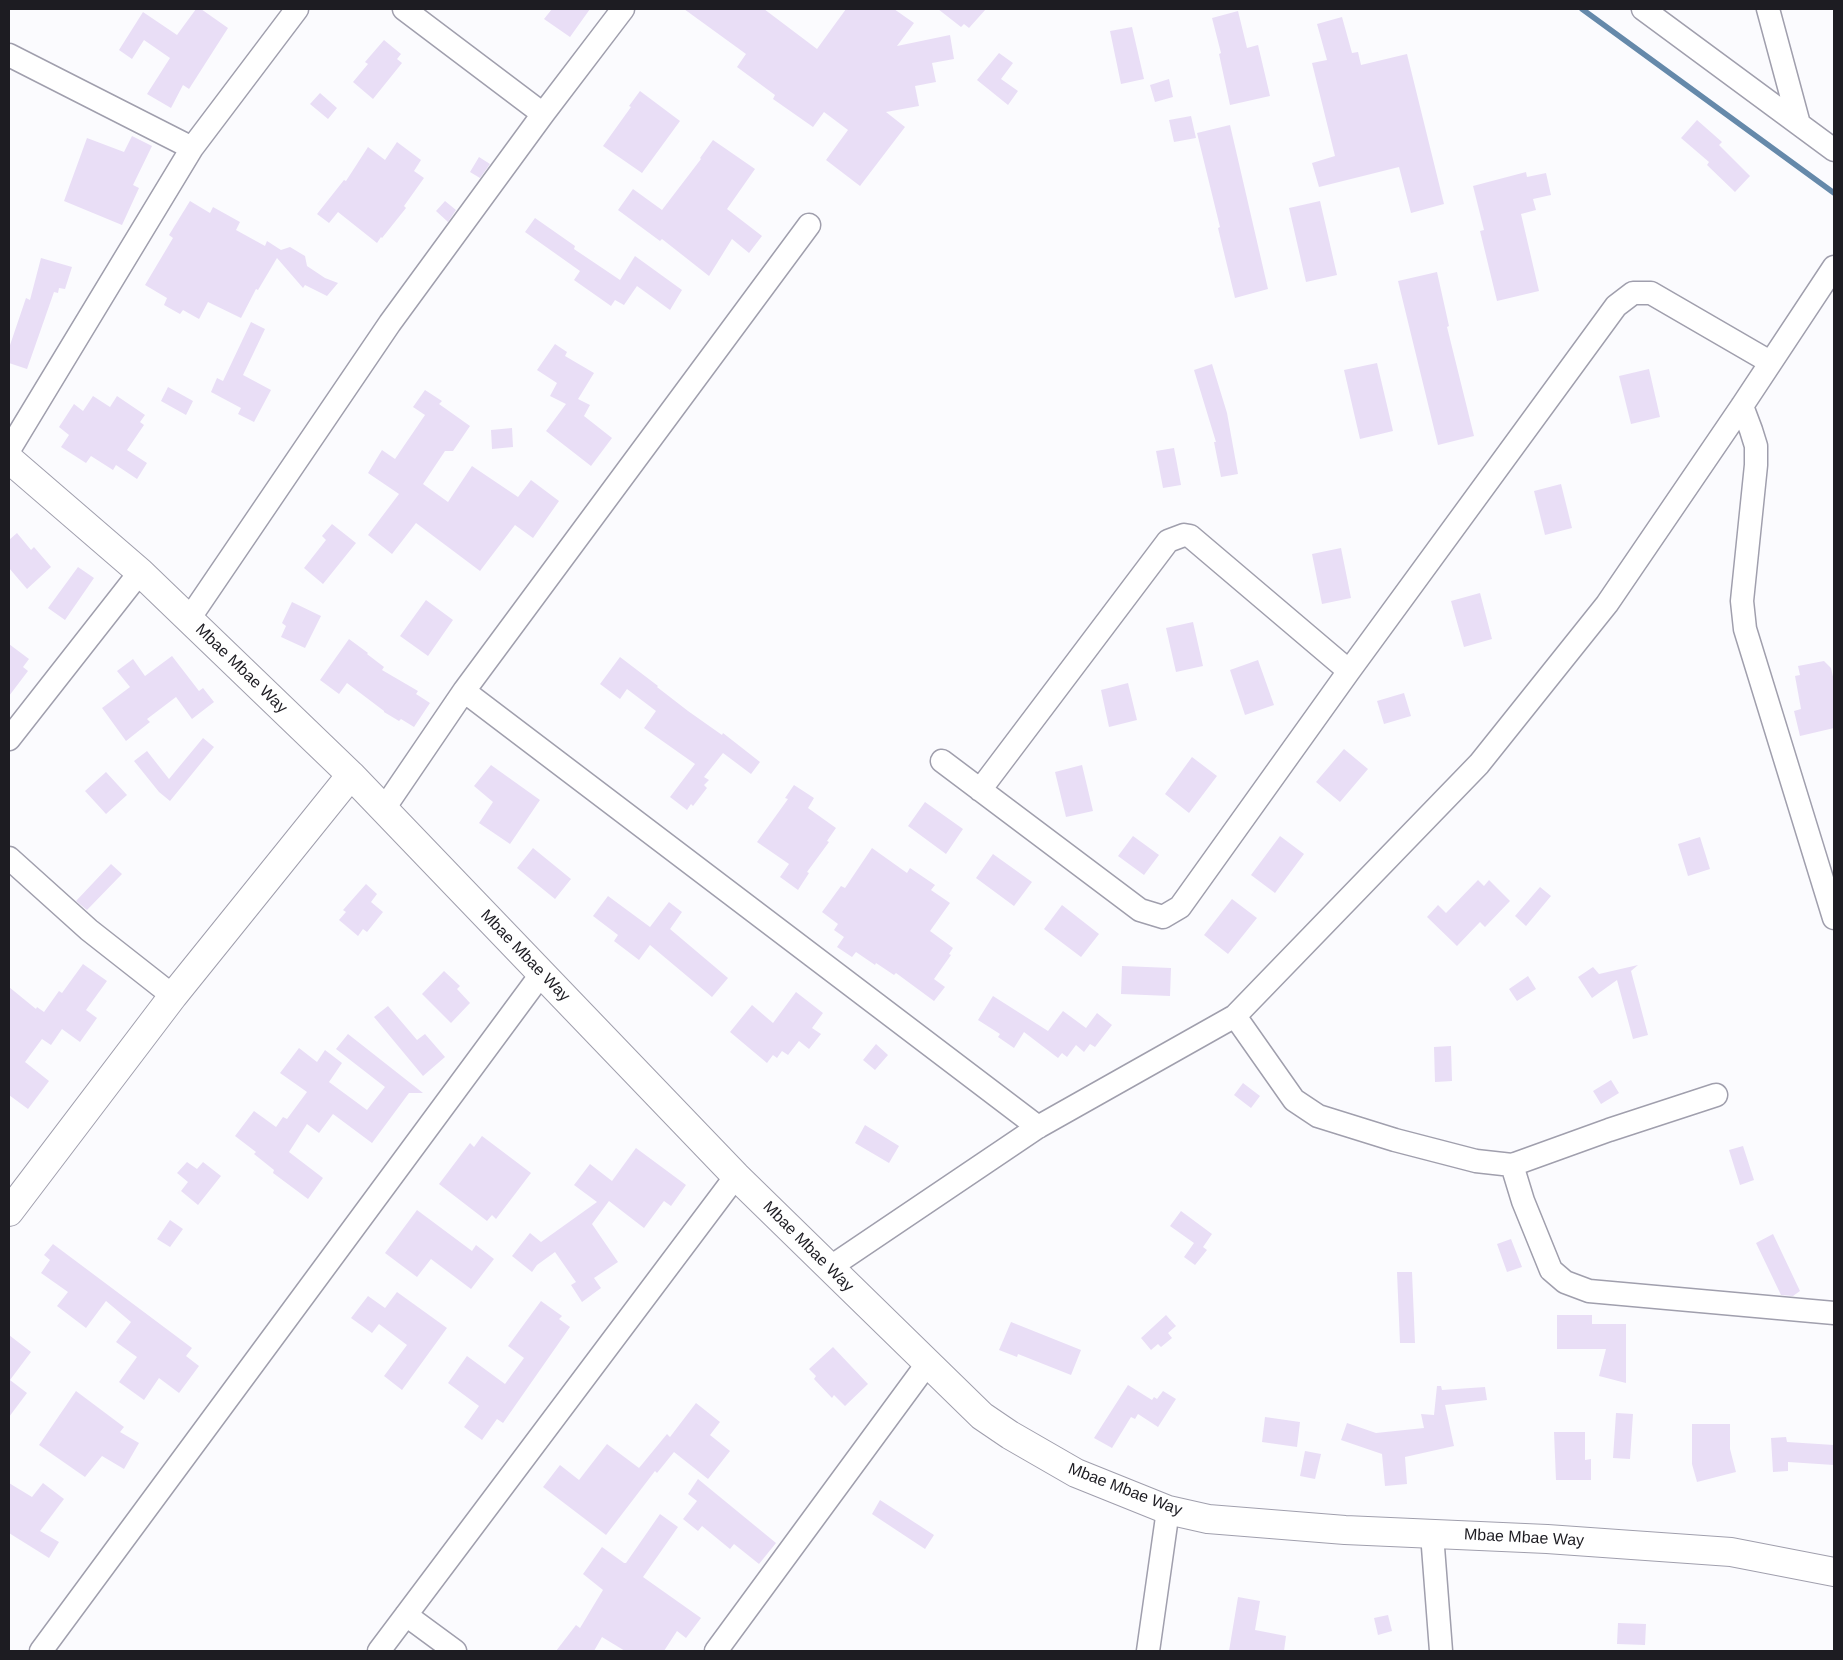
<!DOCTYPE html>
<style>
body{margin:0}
#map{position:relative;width:1843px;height:1660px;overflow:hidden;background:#fbfbfe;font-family:Arial,sans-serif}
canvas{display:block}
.frame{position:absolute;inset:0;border:10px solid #1d1c22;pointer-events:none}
</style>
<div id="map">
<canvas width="1843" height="1660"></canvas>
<div class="frame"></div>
</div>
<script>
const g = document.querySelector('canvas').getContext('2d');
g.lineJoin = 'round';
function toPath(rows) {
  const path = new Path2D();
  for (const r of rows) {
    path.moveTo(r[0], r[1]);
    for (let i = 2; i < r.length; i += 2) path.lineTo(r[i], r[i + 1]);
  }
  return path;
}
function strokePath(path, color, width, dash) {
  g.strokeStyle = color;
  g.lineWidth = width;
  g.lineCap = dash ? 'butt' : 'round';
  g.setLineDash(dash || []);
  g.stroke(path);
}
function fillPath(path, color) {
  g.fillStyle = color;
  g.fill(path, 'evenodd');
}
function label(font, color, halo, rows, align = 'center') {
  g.font = font + ' Arial,sans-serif';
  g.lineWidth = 4;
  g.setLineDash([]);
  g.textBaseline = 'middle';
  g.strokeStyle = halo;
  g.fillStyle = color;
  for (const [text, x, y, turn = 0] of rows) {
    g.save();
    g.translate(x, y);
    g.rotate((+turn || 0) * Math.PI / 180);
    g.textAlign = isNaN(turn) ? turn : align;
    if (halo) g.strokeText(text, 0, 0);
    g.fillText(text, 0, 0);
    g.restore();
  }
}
strokePath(toPath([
 [1582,9,1834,193]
]), '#6589aa', 5.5);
fillPath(toPath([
 [196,9,201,9,228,28,189,89,183,85,171,108,147,94,170,58,144,40,132,59,119,50,143,12,177,35],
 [552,9,590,9,570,37,544,19],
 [684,9,764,9,817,49,846,9,894,9,914,23,897,46,950,35,954,59,932,63,936,82,915,86,919,106,886,112,905,127,860,186,826,160,848,130,824,112,813,127,773,99,775,95,737,67,746,54],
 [938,9,986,9,969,28,964,24,961,27],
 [1238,11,1247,48,1258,45,1270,96,1230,105,1219,54,1221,53,1212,18],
 [1342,17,1352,53,1358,52,1361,65,1407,54,1444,204,1411,213,1399,167,1319,187,1312,163,1335,156,1312,63,1327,60,1317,24],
 [1132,27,1144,79,1121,84,1110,31],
 [384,40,401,54,397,59,402,63,373,99,353,82,368,64,365,62],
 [999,53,1013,63,1001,79,1018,91,1008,105,977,80],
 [1169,79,1173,97,1155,102,1150,85],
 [640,91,680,121,642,173,603,146,631,107,629,106],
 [320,93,337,108,328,119,310,104],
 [1191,116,1196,138,1174,142,1169,120],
 [1697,120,1722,142,1719,145,1750,176,1735,192,1707,165,1709,162,1681,138],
 [1230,125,1268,289,1235,298,1218,228,1220,227,1197,133],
 [132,136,152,146,133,185,139,188,122,225,64,201,87,138,124,152],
 [713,140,755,169,727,209,762,236,749,253,732,239,709,276,662,239,660,241,618,210,633,189,662,210,701,159,700,158],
 [397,142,421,160,414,171,424,178,404,206,406,208,382,238,381,237,377,243,338,212,329,223,317,214,344,180,346,181,368,147,385,160],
 [479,157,490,164,480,178,470,172],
 [1526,172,1527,177,1546,173,1551,195,1533,199,1536,210,1521,214,1539,291,1497,301,1480,231,1484,230,1473,186],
 [190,201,210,213,213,207,240,222,236,230,265,246,267,241,281,250,290,247,305,256,307,266,325,278,338,283,327,296,305,285,303,288,277,258,258,290,256,289,241,318,208,302,199,319,183,310,180,314,164,305,167,298,145,285,173,238,169,235],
 [445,201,456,210,448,222,436,211],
 [1320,201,1337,275,1306,282,1289,208],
 [535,218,575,246,574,249,620,280,635,256,682,290,670,310,637,286,624,305,615,300,611,306,574,280,580,271,525,232],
 [41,258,72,267,65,289,59,288,58,293,54,292,27,369,9,363,9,348,26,298,30,300],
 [1437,272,1449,326,1447,327,1474,436,1438,445,1398,281],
 [251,322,265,329,243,375,271,390,254,422,238,414,241,408,211,392,217,378,223,381],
 [555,344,567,352,565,356,594,373,578,399,590,405,584,416,612,438,591,466,546,431,566,404,550,396,557,383,537,370],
 [1377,363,1393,431,1360,439,1344,370],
 [1212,364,1227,413,1238,474,1221,477,1214,442,1216,442,1194,370],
 [1649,369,1660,417,1631,424,1619,376],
 [168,387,193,401,186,415,161,401],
 [425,390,442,401,439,404,470,426,453,451,445,451,423,484,448,502,472,466,518,497,531,480,559,501,533,538,515,525,480,571,416,523,392,554,368,535,399,494,368,473,382,450,395,459,425,415,413,407],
 [93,396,110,407,117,396,145,415,140,422,144,425,127,450,147,463,137,479,116,465,113,470,91,456,86,463,61,447,69,435,59,427,74,404,83,411],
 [512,428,513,447,492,449,491,430],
 [1174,448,1181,485,1163,488,1156,451],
 [1561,484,1572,528,1545,535,1534,491],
 [332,524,356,543,323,584,304,568,326,540,322,536],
 [17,533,31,550,34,547,51,567,27,589,9,568,9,540],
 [1341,548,1351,598,1322,604,1312,554],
 [78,567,94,578,65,620,48,608],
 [1480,593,1492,639,1464,647,1451,601],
 [426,600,453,620,428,656,400,636],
 [292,602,321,616,305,648,281,637,286,626,282,623],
 [1193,622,1203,666,1176,672,1166,628],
 [349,639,368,653,367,654,384,667,382,670,418,691,416,694,430,703,414,727,401,719,399,721,384,712,384,711,347,683,339,694,320,680],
 [9,644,29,659,23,667,28,671,9,696],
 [172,656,199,691,203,688,214,702,192,719,176,697,147,719,150,722,126,741,102,708,130,687,117,671,133,659,145,676],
 [620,657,658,686,657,687,688,711,722,735,723,733,760,762,751,774,723,753,704,777,709,780,704,785,707,788,693,806,691,804,687,810,670,797,695,764,644,728,656,711,627,689,620,699,600,684],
 [1258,660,1274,705,1245,715,1230,670],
 [1824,661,1831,668,1834,681,1834,728,1800,736,1794,711,1801,709,1795,676,1800,675,1798,666],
 [1128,683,1137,720,1109,727,1101,690],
 [1404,693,1411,716,1384,724,1377,701],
 [203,738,214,747,170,801,159,792,134,761,147,751,169,779],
 [1344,749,1368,769,1340,802,1316,782],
 [1192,757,1217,776,1189,813,1165,794],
 [491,765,540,800,510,844,479,823,493,802,474,786],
 [1082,765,1093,811,1066,817,1055,772],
 [106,772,127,795,106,814,85,791],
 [794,785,814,798,808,808,836,828,827,841,829,842,807,872,809,873,798,890,780,877,789,864,757,842,788,799,785,798],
 [925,802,963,829,946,854,908,826],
 [1133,836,1159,855,1144,875,1118,856],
 [1280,836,1304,854,1275,893,1251,875],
 [1700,837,1710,869,1688,876,1678,844],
 [533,848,571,879,555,899,517,868],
 [872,848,907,873,910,868,935,885,931,890,950,903,930,931,953,948,949,954,951,955,934,979,945,987,934,1001,896,973,894,975,876,963,875,965,856,952,852,957,837,947,844,937,834,930,838,924,822,912,841,886,845,888],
 [993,854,1032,882,1014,906,976,878],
 [111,864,122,874,87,910,76,901],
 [1478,880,1484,886,1489,880,1510,901,1485,927,1480,922,1457,946,1427,917,1438,905,1446,913],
 [366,884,377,894,371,902,383,912,367,932,363,929,358,936,339,920,346,912,343,910],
 [1540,887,1551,896,1526,926,1515,916],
 [608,896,650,927,669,902,682,912,670,929,728,978,712,997,650,945,639,960,614,941,618,935,593,916],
 [1232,899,1257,918,1228,954,1204,935],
 [1062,905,1099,934,1081,957,1044,929],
 [83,964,107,981,86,1010,97,1018,80,1042,62,1029,51,1045,42,1039,25,1062,49,1081,28,1109,9,1095,9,987,36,1009,37,1007,44,1012,59,991,62,993],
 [1638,965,1631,971,1648,1035,1633,1039,1617,980,1592,998,1578,977,1593,967,1599,974],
 [1122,966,1171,968,1170,996,1121,994],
 [444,971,460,986,457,989,470,1003,451,1023,422,994],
 [1528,976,1536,989,1517,1001,1509,989],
 [796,992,823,1013,812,1028,821,1034,809,1049,799,1041,788,1055,782,1051,777,1058,773,1055,767,1063,730,1032,752,1005,773,1023],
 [993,996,1048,1031,1063,1011,1086,1028,1097,1013,1112,1025,1095,1047,1090,1044,1084,1052,1076,1045,1067,1057,1062,1053,1058,1058,1024,1032,1014,1048,998,1037,1000,1034,978,1020],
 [388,1006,417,1040,425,1034,445,1057,423,1076,374,1017],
 [348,1034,423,1093,409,1093,372,1143,333,1114,319,1133,307,1124,289,1152,323,1178,308,1199,273,1173,274,1170,254,1154,256,1152,235,1136,254,1111,276,1127,283,1117,287,1119,307,1092,280,1073,299,1048,317,1062,325,1050,342,1063,329,1082,367,1110,385,1087,336,1049],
 [876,1044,888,1055,875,1070,863,1060],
 [1451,1046,1452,1081,1435,1082,1434,1047],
 [1611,1080,1619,1093,1601,1104,1593,1091],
 [1243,1083,1260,1096,1251,1108,1234,1095],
 [865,1125,899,1146,889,1163,855,1143],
 [482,1136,531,1173,496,1219,492,1215,487,1221,439,1184,470,1143,474,1147],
 [1743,1146,1754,1180,1740,1185,1729,1150],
 [636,1148,686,1185,671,1206,664,1201,644,1228,609,1201,592,1224,618,1262,594,1278,601,1288,582,1302,571,1285,576,1282,555,1252,537,1265,532,1272,512,1256,530,1233,541,1242,597,1202,574,1185,590,1164,612,1181],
 [187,1162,197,1169,203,1162,221,1176,198,1205,181,1191,188,1182,177,1173],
 [417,1210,472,1251,476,1245,494,1259,471,1289,431,1259,417,1277,385,1253],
 [1181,1211,1212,1234,1203,1247,1207,1250,1195,1265,1184,1257,1194,1243,1170,1226],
 [170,1220,183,1229,170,1247,157,1239],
 [1773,1234,1800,1291,1793,1296,1781,1295,1756,1243],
 [1511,1239,1522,1267,1507,1272,1497,1244],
 [53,1244,192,1348,186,1356,199,1366,179,1393,159,1378,144,1400,119,1382,137,1357,116,1342,131,1322,106,1301,86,1328,57,1306,68,1292,41,1273,50,1260,44,1255],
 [1397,1272,1412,1272,1415,1343,1400,1343],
 [397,1292,447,1328,402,1390,384,1376,407,1345,379,1324,372,1333,351,1318,368,1296,385,1308],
 [541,1301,562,1316,559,1319,570,1327,503,1423,497,1419,482,1440,464,1427,479,1406,448,1383,467,1356,505,1384,524,1358,508,1346],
 [1166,1315,1176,1326,1168,1333,1172,1338,1161,1347,1158,1344,1151,1350,1141,1338],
 [1557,1315,1592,1315,1592,1324,1626,1324,1626,1383,1599,1376,1606,1349,1557,1349],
 [1011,1322,1081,1350,1071,1375,1018,1354,1017,1357,999,1350],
 [9,1335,31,1352,10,1380,27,1393,9,1417],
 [833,1347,868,1384,845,1406,834,1395,832,1398,814,1379,816,1376,809,1369],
 [1128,1385,1152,1400,1154,1397,1157,1399,1163,1391,1176,1399,1158,1427,1138,1414,1135,1419,1131,1417,1112,1448,1094,1438],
 [1437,1386,1441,1386,1442,1390,1485,1387,1487,1400,1445,1405,1454,1446,1405,1457,1407,1484,1385,1486,1382,1454,1341,1440,1347,1423,1376,1433,1424,1428,1421,1414,1434,1415],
 [76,1391,124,1427,120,1432,139,1443,124,1469,102,1456,85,1477,39,1445],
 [696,1403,720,1422,710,1435,730,1451,708,1479,674,1452,657,1473,655,1471,606,1535,543,1487,560,1465,579,1480,607,1444,639,1468,667,1434,670,1437],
 [1616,1413,1633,1414,1630,1459,1613,1458],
 [1265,1417,1300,1422,1297,1447,1262,1442],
 [1692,1424,1730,1424,1730,1449,1736,1472,1697,1482,1692,1464],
 [1554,1432,1585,1432,1585,1460,1591,1459,1591,1480,1556,1480],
 [1786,1437,1787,1442,1834,1445,1834,1465,1788,1462,1788,1471,1773,1472,1771,1438],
 [1305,1451,1321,1454,1315,1479,1300,1476],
 [698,1479,776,1543,759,1564,734,1544,730,1549,702,1526,698,1531,683,1519,697,1501,688,1494],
 [9,1483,32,1497,43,1483,64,1499,40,1531,59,1542,49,1558,9,1533],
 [880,1500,934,1535,925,1549,872,1514],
 [660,1514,678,1527,643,1577,701,1618,686,1638,677,1631,664,1651,625,1651,602,1637,594,1651,556,1651,576,1625,580,1628,603,1590,583,1574,602,1547,624,1563,626,1563],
 [1238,1597,1260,1601,1255,1630,1286,1636,1284,1651,1229,1651],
 [1388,1615,1392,1631,1378,1635,1374,1618],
 [1618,1623,1646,1624,1645,1645,1617,1644]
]), '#e9def6');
const minor = toPath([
 [404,9,543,114],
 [1643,9,1834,150],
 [1768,9,1799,124],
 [9,55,192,148],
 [1742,406,1751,430,1756,446,1756,465,1742,601,1745,629,1834,918],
 [9,450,192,148,297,9],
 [189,619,390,323,543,114,623,9],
 [464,691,1038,1127],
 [9,739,140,572],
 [942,761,1140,910,1163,917,1180,907,1349,671,1616,306,1633,293,1651,293,1770,362],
 [980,790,1168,541,1184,535,1190,536,1349,671],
 [383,810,464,691,809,225],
 [9,858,89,930,173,996],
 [1235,1016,1294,1100,1318,1116,1395,1140,1476,1161,1512,1165,1523,1201,1551,1270,1565,1282,1589,1291,1834,1313],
 [1512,1165,1609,1130,1716,1095],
 [829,1268,1038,1127,1235,1016,1479,764,1607,604,1742,406,1834,267],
 [1432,1534,1441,1651],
 [406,1615,455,1651],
 [41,1651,542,973],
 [379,1651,736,1176],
 [716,1651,927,1364],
 [1148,1651,1168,1510]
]);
const tertiary = toPath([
 [9,459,140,572,351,775,736,1176,982,1416,1010,1435,1076,1473,1168,1510,1208,1519,1345,1530,1547,1539,1731,1552,1834,1572],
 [9,1212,173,996,351,775]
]);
strokePath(minor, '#a09fad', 25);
strokePath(tertiary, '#a09fad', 30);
strokePath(minor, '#fff', 22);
strokePath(tertiary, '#fff', 28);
label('16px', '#1d1c22', '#fff', [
 ["Mbae Mbae Way",241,669,44],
 ["Mbae Mbae Way",525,956,46],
 ["Mbae Mbae Way",808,1247,45],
 ["Mbae Mbae Way",1125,1490,21],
 ["Mbae Mbae Way",1524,1538,3]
]);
</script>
